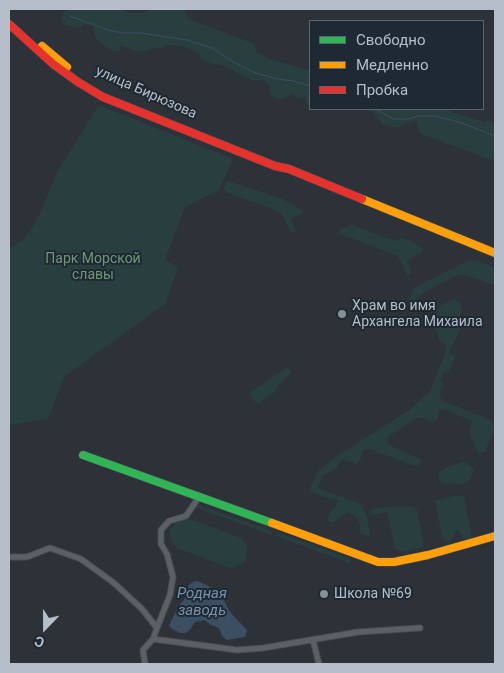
<!DOCTYPE html>
<meta charset="utf-8">
<style>
body{margin:0}
#map{position:relative;width:504px;height:673px;overflow:hidden;background:#2c3238;font-family:Roboto,sans-serif}
canvas{display:block}
.frame{position:absolute;inset:0;border:10px solid #b6bfc9;pointer-events:none}
.legend{position:absolute;left:309px;top:20px;width:175px;height:90px;box-sizing:border-box;background:#1e2933;border:1px solid #5b656f;margin:0;padding:6px 9px;list-style:none;font-size:15px;color:#b6bfc9}
.legend li{display:flex;align-items:center;gap:10px;height:25px}
.legend b{width:25px;border:1px solid #5b656f}
.north{position:absolute;left:20px;top:603px;width:50px;height:50px;-webkit-text-stroke:4px #1e2933;paint-order:stroke;rotate:202deg;font-size:14px;font-weight:700;line-height:20px;text-align:center;color:#b6bfc9}
.north::after{content:'';display:block;margin:auto;width:18px;height:22px;background:#b6bfc9;clip-path:polygon(50% 0,100% 100%,50% 72%,0 100%)}
</style>
<div id="map">
<canvas width="504" height="673"></canvas>
<div class="frame"></div>
<ul class="legend">
<li><b style="height:6px;background:#30b455"></b>Свободно</li>
<li><b style="height:6px;background:#ff9f0a"></b>Медленно</li>
<li><b style="height:6px;background:#e5322d"></b>Пробка</li>
</ul>
<div class="north">С</div>
</div>
<script>
const g = document.querySelector('canvas').getContext('2d');
g.lineJoin = 'round';
function fillPath(path, color) {
  g.fillStyle = color;
  g.fill(path, 'evenodd');
}
function toPath(rows) {
  const path = new Path2D();
  for (const r of rows) {
    path.moveTo(r[0], r[1]);
    for (let i = 2; i < r.length; i += 2) path.lineTo(r[i], r[i + 1]);
  }
  return path;
}
function strokePath(path, color, width, dash) {
  g.strokeStyle = color;
  g.lineWidth = width;
  g.lineCap = dash ? 'butt' : 'round';
  g.setLineDash(dash || []);
  g.stroke(path);
}
function label(font, color, halo, rows, align = 'center') {
  g.font = font + ' Roboto,sans-serif';
  g.lineWidth = 4;
  g.setLineDash([]);
  g.textBaseline = 'middle';
  g.strokeStyle = halo;
  g.fillStyle = color;
  for (const [text, x, y, turn = 0] of rows) {
    g.save();
    g.translate(x, y);
    g.rotate((+turn || 0) * Math.PI / 180);
    g.textAlign = isNaN(turn) ? turn : align;
    if (halo) g.strokeText(text, 0, 0);
    g.fillText(text, 0, 0);
    g.restore();
  }
}
fillPath(toPath([
 [69,9,119,9,132,13,144,13,150,9,184,9,186,15,191,20,255,44,255,49,257,53,264,57,310,71,310,106,307,104,306,97,300,98,292,94,283,99,274,97,270,94,269,85,263,80,255,81,246,78,222,65,210,63,201,59,199,53,181,46,167,45,160,48,152,48,146,51,136,51,121,45,119,51,113,51,104,46,95,37,93,26,85,24,79,28,64,25,61,18,63,12],
 [99,105,233,159,219,190,185,207,165,260,178,268,165,304,64,377,48,419,9,425,9,249,21,241,30,231,39,215,58,170],
 [366,109,450,109,451,112,485,122,486,120,495,123,495,161,424,135,419,132,417,121,407,123,400,127,391,127,382,124,374,113],
 [228,181,282,199,303,210,301,214,291,219,296,231,291,233,282,214,275,210,223,191,224,187],
 [352,225,395,241,401,238,412,241,424,250,407,261,412,273,408,276,398,256,338,233,340,229],
 [476,260,495,268,495,285,465,275,457,275,423,293,417,299,414,307,410,306,408,302,414,288,453,268,469,261],
 [454,299,460,303,462,311,460,317,449,325,448,328,450,329,458,324,462,326,449,352,456,356,448,373,444,372,440,381,444,383,440,391,440,397,443,401,490,420,495,427,485,452,478,453,471,438,469,432,472,421,446,410,439,409,437,420,430,422,423,418,417,418,389,436,387,444,422,460,418,467,369,449,364,449,360,460,356,464,343,459,335,469,323,476,320,483,318,488,360,504,366,514,370,533,369,536,360,534,360,525,356,517,348,512,332,523,327,519,330,512,336,506,338,499,327,498,309,491,315,476,319,470,337,456,409,410,430,391,444,356,446,344,439,341,438,332,431,325,435,312,441,305],
 [289,366,291,373,278,386,275,392,259,403,254,401,249,393],
 [462,462,467,463,474,469,470,480,463,484,444,483,439,480,439,473,445,468],
 [462,495,464,496,472,538,464,539,458,530,454,533,454,537,450,541,445,541,442,536,435,500],
 [193,503,272,531,271,535,192,506],
 [397,506,414,507,417,510,424,547,407,551,400,552,395,549,387,512,372,515,371,509],
 [187,518,241,538,247,546,246,560,240,565,230,568,177,548,170,540,169,531,177,520],
 [279,533,351,559,349,563,276,536]
]), '#293e3f');
fillPath(toPath([
 [197,581,207,585,221,595,230,612,247,630,245,637,227,640,222,636,219,628,211,625,204,620,195,622,189,631,185,633,180,633,172,629,169,626,171,621,180,604,184,600,189,585,193,582]
]), '#3b4e62');
strokePath(toPath([
 [70,16,108,30,123,33,141,33,187,40,212,48,235,63,253,72,277,79,294,81,310,86],
 [375,109,394,119,407,119,419,116,435,116,459,122,495,136]
]), '#3b4e62', 1);
const street = toPath([
 [9,557,27,557,50,548,81,559,114,583,142,609,157,628,153,639],
 [157,628,170,595,173,577,167,554,161,544,161,530,169,521,186,516,199,497],
 [313,640,319,664],
 [145,664,143,650,153,639,237,650,263,648,358,632,420,628]
]);
const fast = toPath([
 [83,455,272,523]
]);
const slow = toPath([
 [42,46,67,67],
 [362,199,495,253],
 [272,523,378,562,394,562,428,555,495,536]
]);
const jam = toPath([
 [9,24,53,64,78,82,103,97,275,166,289,169,362,199]
]);
strokePath(street, '#4a4e53', 7);
strokePath(fast, '#4a4e53', 9);
strokePath(slow, '#4a4e53', 9);
strokePath(jam, '#4a4e53', 9);
strokePath(street, '#5b6066', 5);
strokePath(fast, '#30b455', 8);
strokePath(slow, '#ff9f0a', 8);
strokePath(jam, '#e5322d', 8);
for (const [x, y, r, color] of [
 [342,314,5,"#868e96"],
 [324,594,5,"#868e96"]
]) {
  const dot = new Path2D();
  dot.arc(x, y, r, 0, 2 * Math.PI);
  g.fillStyle = color;
  g.fill(dot);
  strokePath(dot, '#1e2933', 2);
}
label('14px', '#b6bfc9', '#1e2933', [
 ["улица Бирюзова",146,93,24]
]);
label('14px', '#6e9974', '#1e2933', [
 ["Парк Морской",93,259],
 ["славы",93,275]
]);
label('14px', '#b6bfc9', '#1e2933', [
 ["Храм во имя",352,306],
 ["Архангела Михаила",352,322],
 ["Школа №69",334,594]
], 'left');
label('italic 15px', '#7792aa', '#1e2933', [
 ["Родная",202,594],
 ["заводь",202,611]
]);
</script>
